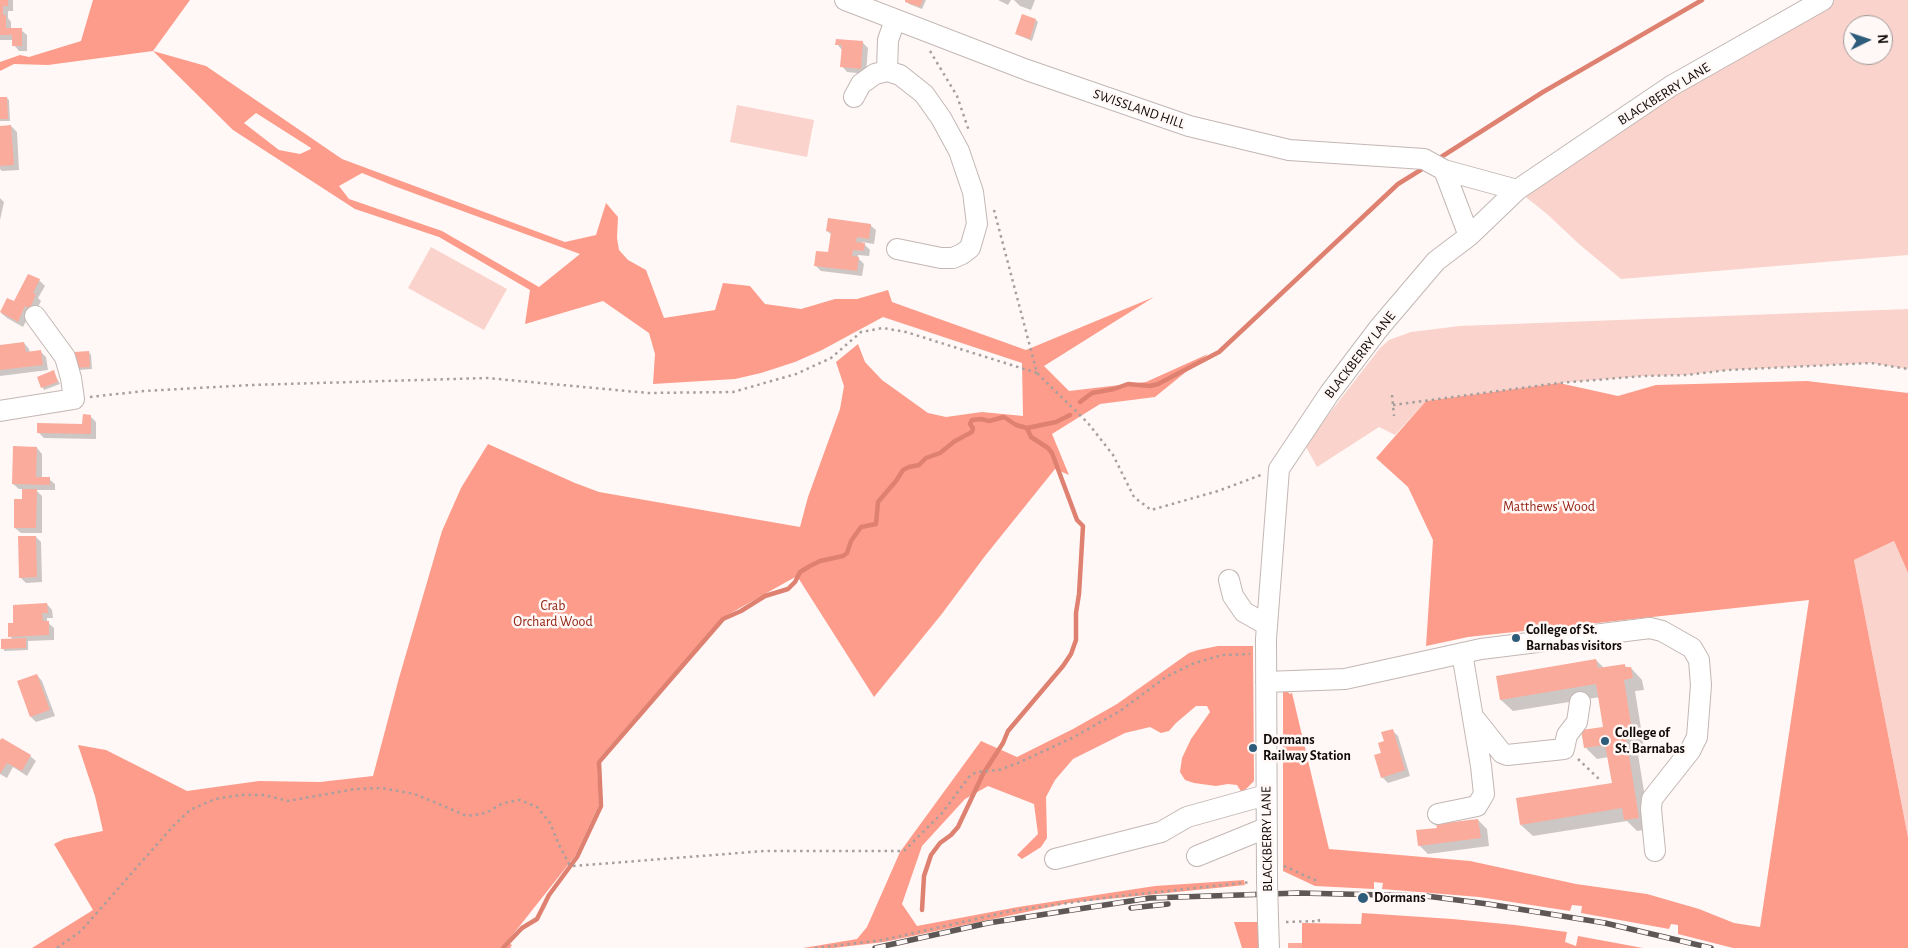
<!DOCTYPE html>
<style>
body{margin:0}
#map{position:relative;width:1908px;height:948px;overflow:hidden;background:#fff8f6;font-family:"Alegreya Sans",sans-serif}
canvas{display:block}
.north{position:absolute;left:1843px;top:15px;width:50px;height:50px;box-sizing:border-box;background:#fff8f6;border:1px solid #9f9998;border-radius:50%;rotate:86deg;font-size:14px;font-weight:700;line-height:20px;text-align:center;color:#0f0b0a}
.north::after{content:'';display:block;margin:auto;width:18px;height:22px;background:#2e5c7b;clip-path:polygon(50% 0,100% 100%,50% 72%,0 100%)}
</style>
<div id="map">
<canvas width="1908" height="948"></canvas>
<div class="north">N</div>
</div>
<script>
const g = document.querySelector('canvas').getContext('2d');
g.lineJoin = 'round';
function fillPath(path, color) {
  g.fillStyle = color;
  g.fill(path, 'evenodd');
}
function toPath(rows) {
  const path = new Path2D();
  for (const r of rows) {
    path.moveTo(r[0], r[1]);
    for (let i = 2; i < r.length; i += 2) path.lineTo(r[i], r[i + 1]);
  }
  return path;
}
function strokePath(path, color, width, dash) {
  g.strokeStyle = color;
  g.lineWidth = width;
  g.lineCap = dash ? 'butt' : 'round';
  g.setLineDash(dash || []);
  g.stroke(path);
}
function label(font, color, halo, rows, align = 'center') {
  g.font = font + ' "Alegreya Sans",sans-serif';
  g.lineWidth = 5;
  g.setLineDash([]);
  g.textBaseline = 'middle';
  g.strokeStyle = halo;
  g.fillStyle = color;
  for (const [text, x, y, turn = 0] of rows) {
    g.save();
    g.translate(x, y);
    g.rotate((+turn || 0) * Math.PI / 180);
    g.textAlign = isNaN(turn) ? turn : align;
    if (halo) g.strokeText(text, 0, 0);
    g.fillText(text, 0, 0);
    g.restore();
  }
}
fillPath(toPath([
 [1823,0,1908,0,1908,255,1621,279,1579,244,1547,214,1517,190],
 [1853,25,1883,25,1883,55,1853,55],
 [737,105,814,120,807,157,730,142],
 [431,247,507,289,484,330,408,288],
 [1908,309,1908,369,1871,363,1850,364,1728,370,1686,375,1643,376,1559,383,1426,401,1395,435,1379,427,1317,467,1305,445,1380,348,1389,340,1411,332,1460,326],
 [1894,541,1908,573,1908,837,1854,560]
]), '#fad4cc');
fillPath(toPath([
 [93,0,190,0,153,51,206,66,342,159,565,242,596,235,606,203,618,217,617,238,619,250,628,260,646,270,664,318,715,310,723,283,750,286,765,304,801,309,835,299,857,299,888,290,892,302,1026,350,1154,297,1044,366,1069,391,1146,382,1208,354,1155,397,1100,404,1052,434,1069,475,1055,469,985,556,941,615,874,697,797,576,722,618,597,761,599,805,575,856,507,942,512,945,510,948,32,948,93,910,54,844,64,839,103,831,95,796,78,745,106,750,187,791,259,781,320,782,373,776,399,678,442,531,461,488,488,444,575,483,599,492,800,527,808,497,840,409,844,386,836,362,858,344,865,362,882,380,928,413,946,417,982,412,1023,416,1022,363,883,317,822,350,795,362,761,373,735,379,653,384,655,354,649,333,603,301,525,324,530,290,439,237,355,209,233,130,153,51,48,65,14,64,0,71,0,62,20,55,29,57,81,41],
 [256,113,311,148,311,149,300,154,279,150,244,123],
 [362,173,394,186,580,254,539,287,442,231,349,199,339,186],
 [1807,381,1908,393,1908,573,1894,541,1854,560,1908,837,1908,948,1733,948,1678,934,1678,925,1671,924,1669,929,1581,913,1582,906,1572,905,1570,911,1479,897,1382,889,1383,883,1374,882,1374,889,1315,886,1283,871,1283,671,1289,694,1292,693,1329,849,1470,861,1576,884,1647,894,1699,909,1734,923,1760,927,1809,600,1468,637,1426,646,1433,540,1408,487,1376,458,1426,401,1559,383,1618,396,1656,385],
 [1218,646,1253,646,1254,781,1242,793,1237,785,1228,784,1216,786,1194,783,1185,780,1180,772,1182,758,1191,739,1210,712,1207,706,1196,706,1176,723,1169,731,1161,733,1150,727,1125,733,1073,759,1055,780,1046,797,1047,838,1041,847,1022,859,1017,855,1038,834,1034,804,988,786,965,799,922,846,902,904,917,926,1018,907,1155,886,1244,880,1245,885,1069,903,884,942,833,948,803,948,857,939,867,927,900,852,981,741,1017,757,1073,729,1117,704,1189,653,1198,650],
 [1362,913,1452,919,1515,925,1567,932,1565,942,1576,946,1578,936,1643,948,1302,948,1302,923,1361,924],
 [1234,922,1258,922,1259,948,1242,948]
]), '#fd9c8b');
fillPath(toPath([
 [0,0,13,0,13,11,8,11,8,18,11,22,11,29,21,30,27,35,27,51,19,51,14,45,14,40,0,40],
 [907,0,926,0,922,9,909,4],
 [998,0,1011,0,1008,5],
 [1014,0,1035,0,1031,10,1020,6],
 [1036,20,1038,22,1032,41,1016,34],
 [863,43,868,48,866,74,847,72,842,66,842,50,837,44],
 [0,98,7,98,9,100,10,121,0,121],
 [11,126,17,132,19,170,2,171,0,169,0,127],
 [0,198,4,202,0,220],
 [870,225,876,230,874,244,862,242,870,250,869,256,858,255,858,258,864,264,862,276,821,271,815,265,829,254,832,235,827,231],
 [39,280,45,286,38,298,41,301,35,313,31,311,23,327,7,318,1,313,8,300,15,303],
 [24,343,29,349,30,353,40,351,46,357,48,370,0,376,0,346],
 [89,352,91,355,92,369,79,370,76,367],
 [53,372,60,384,44,390,38,378],
 [90,416,96,422,96,439,44,438,38,432,83,425],
 [37,448,42,454,42,478,49,479,55,484,55,490,36,490,42,496,42,533,21,533,15,528,23,501,23,489,19,489,13,484],
 [36,537,41,542,42,582,26,583,20,577],
 [47,604,52,610,53,618,47,618,47,622,54,628,54,640,28,641,28,650,5,651,2,648,13,640,10,636,15,624],
 [1596,660,1604,668,1624,665,1628,668,1631,668,1642,680,1644,690,1635,691,1644,747,1637,748,1650,829,1637,831,1627,821,1533,836,1521,825,1613,784,1609,757,1597,759,1586,748,1605,728,1600,697,1513,711,1501,700,1497,677],
 [37,675,42,681,55,716,36,722,31,717],
 [1392,730,1398,736,1410,776,1388,783,1382,777,1382,754,1385,742],
 [0,743,30,756,36,761,27,776,13,767,7,778,0,774],
 [1478,820,1487,829,1489,846,1428,854,1419,845]
]), '#0003');
strokePath(toPath([
 [1438,159,1543,92,1702,0],
 [1080,402,1092,393,1114,389,1128,384,1150,386,1158,384,1219,352,1398,184,1427,166],
 [922,910,924,876,931,855,940,843,951,835,958,827,983,774,1003,743,1008,731,1063,666,1071,654,1076,640,1076,613,1079,594,1083,526,1077,520,1052,453,1048,448,1031,437,1027,428],
 [503,948,522,928,537,919,549,895,577,857,601,806,599,762,723,619,741,611,765,596,788,589,795,582,800,572,810,566,820,561,843,556,847,553,851,541,861,527,876,524,878,502,896,481,903,470,909,467,919,465,926,458,940,453,955,441,972,432,973,428,970,424,972,420,981,419,989,421,1004,417,1016,425,1027,428,1056,422,1070,415]
]), '#df8170', 4.5);
fillPath(toPath([
 [0,0,8,0,8,6,3,6,3,15,6,15,6,28,22,28,22,46,12,46,12,35,0,35],
 [905,0,923,0,920,7,905,2],
 [1022,14,1036,19,1030,39,1015,34],
 [836,39,863,41,861,69,840,67,842,45,835,45],
 [0,97,7,97,8,119,0,119],
 [11,125,14,165,0,166,0,126],
 [828,218,871,224,869,239,857,237,856,242,865,243,864,251,853,250,852,256,859,257,857,271,814,266,816,251,828,252,831,232,826,231],
 [28,274,40,279,33,293,36,294,30,309,25,306,18,322,0,312,7,298,14,301],
 [24,342,26,352,41,350,43,365,0,370,0,345],
 [89,351,90,367,75,368,74,352],
 [54,370,58,382,41,388,37,377],
 [83,414,91,415,91,434,37,433,37,423,82,424],
 [13,446,37,447,36,477,50,477,50,485,12,484],
 [22,489,37,489,36,528,14,528,14,499,22,499],
 [18,536,36,536,37,577,19,578],
 [47,603,48,613,42,613,43,621,49,621,49,635,8,637,8,623,13,623,13,605],
 [26,638,26,648,1,649,1,639],
 [1596,659,1598,668,1625,664,1625,667,1631,667,1633,678,1624,680,1633,736,1626,737,1639,818,1624,820,1622,808,1520,825,1516,798,1612,783,1605,745,1584,748,1581,730,1603,727,1596,684,1500,700,1496,676],
 [37,674,50,710,30,717,17,681],
 [1393,729,1405,770,1381,778,1374,755,1381,753,1378,743,1384,741,1381,732],
 [2,738,31,755,22,771,7,763,0,774,0,740],
 [1478,819,1481,838,1418,846,1416,830,1437,828,1436,824],
 [1288,943,1302,943,1302,948,1288,948]
]), '#faab9c');
const minor = toPath([
 [845,0,1027,70,1189,126,1289,150,1424,159,1444,170,1517,190],
 [895,20,888,40,887,71,900,75,924,94,941,118,959,151,973,192,977,224,970,248,962,254,953,258,941,258,897,249],
 [854,97,861,84,875,74,887,71],
 [1444,170,1469,236],
 [0,411,74,399,71,378,65,357,35,316],
 [1229,580,1233,596,1244,612,1267,625],
 [1266,682,1345,679,1481,649,1650,628,1662,631,1692,648,1699,660,1701,685,1697,737,1690,751,1652,799,1651,809,1655,851],
 [1475,719,1502,753,1507,755,1564,749,1567,735,1577,722,1580,702],
 [1438,814,1477,806,1484,794,1481,766,1462,653],
 [1197,856,1266,828],
 [1055,859,1161,832,1187,817,1266,795],
 [1267,881,1266,639,1279,469,1329,394,1379,328,1436,261,1469,236,1517,190,1671,86,1823,0],
 [1268,919,1269,948]
]);
strokePath(minor, '#c2b7b4', 22);
strokePath(toPath([
 [930,51,957,96,969,131],
 [994,210,1037,373,1088,423,1113,455,1134,497,1151,510,1218,491,1261,475],
 [1392,395,1394,416],
 [90,397,144,391,251,385,487,378,648,393,733,392,796,374,831,358,861,332,883,328,906,332,1037,373],
 [1393,405,1559,383,1643,376,1686,375,1728,370,1871,363,1908,369],
 [1578,759,1601,781],
 [1284,866,1317,881],
 [1286,922,1319,921,1318,917],
 [57,948,81,931,174,825,190,810,215,799,240,795,264,795,288,801,355,789,381,788,415,794,467,816,486,813,503,803,520,800,537,807,550,823,559,845,569,864,572,866,765,851,904,851,942,813,969,777,976,772,999,770,1018,763,1074,737,1120,711,1166,677,1192,664,1222,655,1250,654],
 [815,948,883,940,1011,911,1111,897,1251,882]
]), '#a59f9e', 2.5, [2.5, 4]);
strokePath(minor, '#fff', 20);
const rail = toPath([
 [1131,908,1168,904],
 [875,948,988,923,1150,898,1299,893,1426,896,1488,904,1605,923,1711,948]
]);
strokePath(rail, '#5d5856', 5.5);
strokePath(rail, '#fff8f6', 4, [11]);
const minorBridge = toPath([
 [1267,881,1268,919]
]);
strokePath(minorBridge, '#c2b7b4', 22, []);
strokePath(minorBridge, '#fff', 20);
for (const [x, y, r, color] of [
 [1516,638,5,"#2e5c7b"],
 [1605,741,5,"#2e5c7b"],
 [1253,748,5,"#2e5c7b"],
 [1363,898,6,"#2e5c7b"]
]) {
  const dot = new Path2D();
  dot.arc(x, y, r, 0, 2 * Math.PI);
  g.fillStyle = color;
  g.fill(dot);
  strokePath(dot, '#fff8f6', 2);
}
label('14px', '#0f0b0a', '#fff8f6', [
 ["BLACKBERRY LANE",1664,94,-32],
 ["SWISSLAND HILL",1139,109,19],
 ["BLACKBERRY LANE",1360,355,-52],
 ["BLACKBERRY LANE",1267,839,-91]
]);
label('14px', '#932314', '#fff8f6', [
 ["Matthews' Wood",1549,507],
 ["Crab",553,606],
 ["Orchard Wood",553,622]
]);
label('bold 14px', '#0f0b0a', '#fff8f6', [
 ["College of St.",1526,630],
 ["Barnabas visitors",1526,646],
 ["College of",1615,733],
 ["St. Barnabas",1615,749],
 ["Dormans",1263,740],
 ["Railway Station",1263,756],
 ["Dormans",1374,898]
], 'left');
</script>
